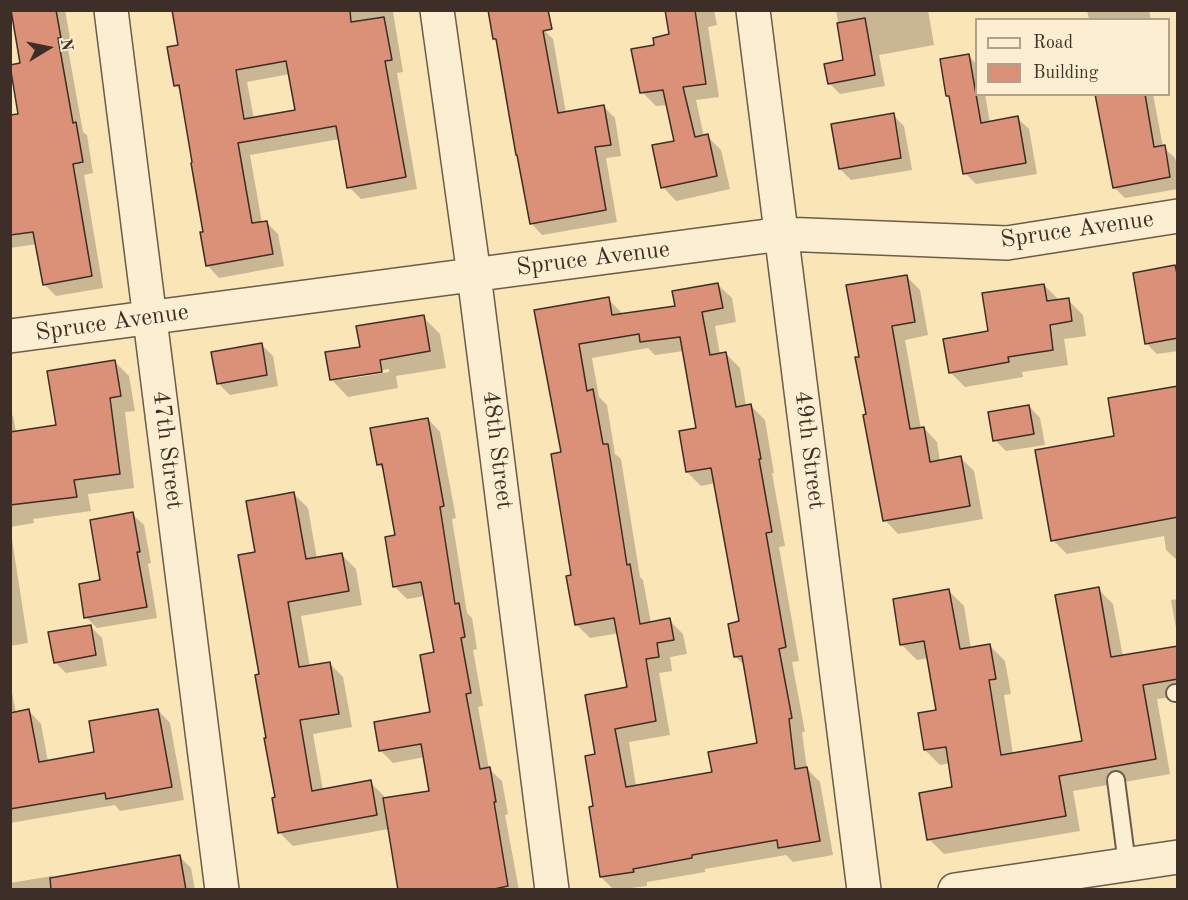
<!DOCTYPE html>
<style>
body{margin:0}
#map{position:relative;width:1188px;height:900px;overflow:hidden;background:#fae5b7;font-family:"Old Standard TT",serif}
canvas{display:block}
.frame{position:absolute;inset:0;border:12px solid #3d2e28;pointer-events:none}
.legend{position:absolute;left:975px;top:18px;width:195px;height:78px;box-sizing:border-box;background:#fceed0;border:2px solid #b0a18d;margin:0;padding:8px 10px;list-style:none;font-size:18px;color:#3d2e28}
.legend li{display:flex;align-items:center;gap:12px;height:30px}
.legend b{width:30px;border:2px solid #b0a18d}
.north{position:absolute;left:18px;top:18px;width:60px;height:60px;-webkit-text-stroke:4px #fceed0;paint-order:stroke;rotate:80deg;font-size:16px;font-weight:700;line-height:24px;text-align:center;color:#3d2e28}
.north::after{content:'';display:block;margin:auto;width:21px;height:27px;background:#3d2e28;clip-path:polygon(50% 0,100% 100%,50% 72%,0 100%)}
</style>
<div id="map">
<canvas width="1188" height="900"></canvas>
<div class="frame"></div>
<ul class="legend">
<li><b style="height:8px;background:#fceed0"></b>Road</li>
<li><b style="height:16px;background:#da9177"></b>Building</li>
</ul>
<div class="north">N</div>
</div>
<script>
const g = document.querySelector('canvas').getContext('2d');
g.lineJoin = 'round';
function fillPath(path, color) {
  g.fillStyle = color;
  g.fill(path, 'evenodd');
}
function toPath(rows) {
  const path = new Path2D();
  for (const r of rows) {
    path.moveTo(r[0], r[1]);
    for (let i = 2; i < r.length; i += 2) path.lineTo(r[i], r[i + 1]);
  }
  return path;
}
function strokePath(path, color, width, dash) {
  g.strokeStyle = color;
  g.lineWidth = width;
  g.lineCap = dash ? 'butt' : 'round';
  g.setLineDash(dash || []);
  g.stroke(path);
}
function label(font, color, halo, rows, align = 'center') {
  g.font = font + ' "Old Standard TT",serif';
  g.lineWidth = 4.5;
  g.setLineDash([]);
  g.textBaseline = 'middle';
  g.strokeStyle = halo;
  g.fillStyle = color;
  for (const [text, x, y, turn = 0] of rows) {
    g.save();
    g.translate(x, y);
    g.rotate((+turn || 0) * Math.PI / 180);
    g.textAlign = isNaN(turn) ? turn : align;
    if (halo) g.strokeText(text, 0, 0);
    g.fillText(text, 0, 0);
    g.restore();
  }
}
fillPath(toPath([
 [12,10,65,10,72,49,68,49,83,132,87,135,93,173,84,175,103,288,56,296,44,284,37,244,10,248,10,125,21,123,22,65],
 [334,10,400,10,393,12,403,72,397,73,417,189,361,199,349,187,340,139,250,155,262,223,266,222,278,234,284,266,219,278,207,265,205,233,181,91,175,85],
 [290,74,297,112,254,119,247,82],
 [666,10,714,10,717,25,708,27,719,97,696,100,704,137,707,136,721,150,730,189,676,201,663,187,675,142,668,105,656,106,642,92,656,47,671,36],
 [836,10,928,10,934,45,879,55,885,86,840,94,829,83,845,61],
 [1087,10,1149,10,1151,20,1089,20],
 [542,28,553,39,566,113,603,106,615,118,621,156,606,158,617,222,542,235,531,223],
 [969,56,976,64,976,94,985,94,990,123,1017,118,1029,129,1037,174,976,184,965,173,952,99,948,96],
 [1097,94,1153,94,1163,147,1175,158,1178,169,1178,189,1125,198,1114,187],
 [893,115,904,126,912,170,851,180,840,169],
 [1175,267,1178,269,1178,351,1157,354,1146,343],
 [906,276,920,290,928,335,905,340,921,429,924,428,937,442,940,461,961,458,974,471,983,519,898,534,885,520,867,416,860,358],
 [718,285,732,298,736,322,715,326,720,355,726,354,740,368,746,406,751,406,765,420,774,473,772,473,785,546,779,547,799,661,792,662,805,732,802,732,807,769,820,782,833,855,793,862,786,855,705,869,705,872,647,882,647,886,614,890,601,877,597,755,628,689,619,633,590,638,576,624,563,453,536,311,608,299,622,313,623,315,676,307],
 [648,348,655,355,684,351,698,429,687,472,701,486,715,483,741,623,735,656,745,666,759,744,713,773,636,786,629,742,670,735,659,673,672,671,670,657,687,654,683,634,669,620,651,623,643,580,640,577,621,459,615,454,607,405,599,397,592,358],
 [1044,285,1060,301,1068,300,1083,315,1086,336,1064,339,1068,365,1022,372,1023,377,965,387,950,372],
 [423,317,440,334,446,368,396,376,398,388,348,397,331,379,361,348],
 [389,369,389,372,343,380,343,377],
 [261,344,273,356,278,386,230,395,219,384],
 [114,361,129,376,135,411,125,412,134,488,88,494,91,511,33,519,34,523,10,527,10,413,13,416,16,432,58,427],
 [1178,387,1178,561,1166,550,1164,536,1067,554,1053,540,1116,437],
 [1029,406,1040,418,1045,445,1006,451,995,440],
 [428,419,440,432,456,518,452,519,467,613,472,618,477,649,473,650,483,706,478,707,489,769,502,781,508,814,505,815,519,890,399,890,389,829,293,846,279,832,276,798,261,675,257,553,294,494,308,508,317,559,342,555,356,569,362,605,301,616,310,667,329,663,343,677,352,727,313,734,323,790,370,782,384,796,385,800,431,792,425,757,393,763,380,750,432,713,436,653,425,596,407,599,394,586,396,536,385,471,378,464],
 [132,514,144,525,151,563,148,564,157,618,97,628,86,617],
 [10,538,12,539,28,643,10,646],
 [1098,589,1113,604,1123,657,1178,647,1178,696,1157,699,1170,774,1073,791,1080,831,944,854,929,839,954,789,950,763,940,765,925,750,938,711,928,658,917,660,902,645,949,591,964,606,971,649,990,646,1005,661,1011,694,1004,695,1013,754,1083,742],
 [1178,599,1178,639,1171,600],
 [91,627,102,638,107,666,66,673,55,662],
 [10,682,16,713,29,711,41,724,48,762,96,753,158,710,170,723,184,800,120,811,115,805,10,823],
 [180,857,191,868,195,890,10,890,10,883,52,876,54,879]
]), '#0003');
const building = toPath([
 [11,10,56,10,61,38,58,38,73,123,76,122,83,162,73,164,92,276,43,285,33,232,10,235,10,115,18,114,10,65,20,63,11,10],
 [172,10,350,10,351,22,384,17,392,60,385,61,406,177,347,188,336,126,238,143,252,223,267,221,273,254,206,266,200,232,203,232,191,163,192,162,179,85,174,86,167,47,178,45,172,10],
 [286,61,295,110,244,119,236,70,286,61],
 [488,10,548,10,552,29,543,31,558,113,604,105,611,145,595,147,606,210,530,224,517,155,516,155,496,39,493,39,488,10],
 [665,10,695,10,706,84,683,87,695,137,708,134,717,176,661,188,652,145,674,141,663,90,640,93,631,49,654,45,653,38,669,34,665,10],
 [865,18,875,75,828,84,824,64,843,60,837,23,865,18],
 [969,54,981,123,1018,116,1026,163,963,174,949,96,946,96,940,59,969,54],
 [1095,94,1145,94,1154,147,1165,145,1170,177,1113,188,1095,94],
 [894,113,901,158,839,169,831,124,894,113],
 [1175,265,1178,277,1178,338,1145,344,1133,273,1175,265],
 [907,275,915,322,892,326,910,429,924,427,930,462,961,456,970,506,883,521,863,415,866,414,855,357,859,357,846,285,907,275],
 [718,283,723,308,702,312,710,355,726,352,736,407,751,404,761,459,759,459,772,532,766,533,786,647,779,649,792,718,789,719,795,769,807,767,820,841,778,848,777,840,692,855,692,858,633,869,634,872,600,877,589,807,593,806,585,756,595,754,585,695,627,687,614,618,575,625,566,576,571,575,551,454,561,452,534,310,609,297,612,315,675,306,672,291,718,283],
 [639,334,640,342,680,337,696,428,679,431,686,472,711,468,739,621,728,624,734,657,742,656,757,743,708,752,712,772,626,787,615,729,656,721,646,659,659,657,657,643,674,640,670,618,640,624,630,564,627,565,608,444,603,444,593,389,587,391,579,344,639,334],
 [1044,284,1047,301,1069,298,1072,321,1050,325,1053,350,1008,357,1009,362,949,373,943,339,988,331,982,293,1044,284],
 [424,315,430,351,380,360,382,372,330,380,325,352,360,347,356,326,424,315],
 [262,343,267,375,217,384,211,352,262,343],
 [115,360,121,396,110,398,120,474,74,480,77,497,10,505,10,432,56,425,47,371,115,360],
 [1178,386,1178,517,1051,541,1035,450,1114,436,1108,398,1178,386],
 [1029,405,1034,434,993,441,988,412,1029,405],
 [428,418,444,506,440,507,455,604,459,603,465,637,461,638,471,693,466,694,480,769,490,767,496,802,494,802,508,886,490,890,398,890,383,798,429,791,421,744,379,751,374,722,430,712,420,655,434,652,421,582,393,587,385,537,395,535,382,464,377,465,370,428,428,418],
 [294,492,306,559,342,553,349,591,288,602,299,667,330,662,339,714,300,720,312,791,371,780,377,815,278,833,272,798,275,797,264,738,266,738,255,675,259,674,238,555,255,552,246,501,294,492],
 [133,512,140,552,137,552,147,607,84,618,79,584,100,580,90,520,133,512],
 [1099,587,1111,657,1178,646,1178,679,1143,685,1156,759,1059,776,1066,816,927,840,919,793,952,787,946,747,924,750,918,713,936,710,924,641,900,645,893,599,949,589,960,649,990,644,996,679,989,680,1001,755,1082,741,1055,595,1099,587],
 [91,625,96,655,54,663,48,632,91,625],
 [29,709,39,762,94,752,89,721,158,709,172,787,106,799,105,793,10,809,10,713,29,709],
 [180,855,186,890,51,890,50,878,180,855]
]);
fillPath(building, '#da9177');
strokePath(building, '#3d2e28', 1.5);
const service = toPath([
 [1175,693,1178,693],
 [1116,780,1127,864]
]);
const minor = toPath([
 [111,10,222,890],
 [437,10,474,275,552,890],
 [753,10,864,890],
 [10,336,782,234,1007,243,1178,216]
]);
const tertiary = toPath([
 [955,890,1178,857]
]);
strokePath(service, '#6c5c4c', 20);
strokePath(minor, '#6c5c4c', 36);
strokePath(tertiary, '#6c5c4c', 36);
strokePath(service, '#fceed0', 16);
strokePath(minor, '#fceed0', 33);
strokePath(tertiary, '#fceed0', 33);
label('24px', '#3d2e28', '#fceed0', [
 ["Spruce Avenue",1077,230,-8],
 ["Spruce Avenue",593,259,-7],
 ["Spruce Avenue",112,323,-8],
 ["47th Street",167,450,83],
 ["48th Street",497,450,83],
 ["49th Street",809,450,83]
]);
</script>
